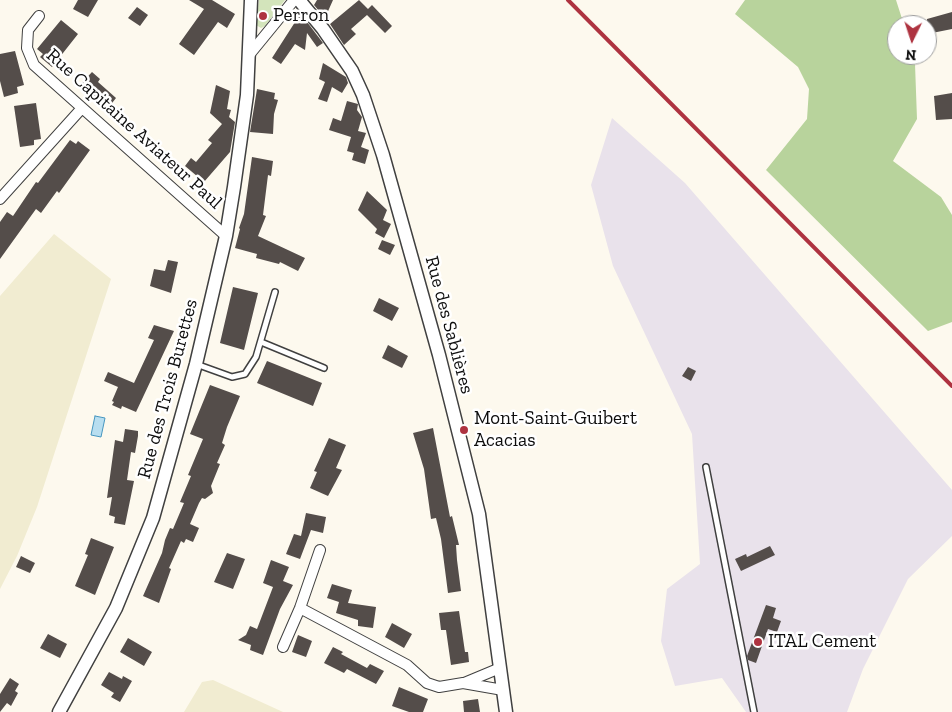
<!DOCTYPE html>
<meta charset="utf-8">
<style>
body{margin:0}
#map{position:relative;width:952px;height:712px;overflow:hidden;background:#fdf9ee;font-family:"Zilla Slab",serif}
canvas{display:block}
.north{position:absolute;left:887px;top:15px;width:50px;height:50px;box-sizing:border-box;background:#fff;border:1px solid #9e9e9e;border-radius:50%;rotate:184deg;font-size:14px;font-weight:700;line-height:20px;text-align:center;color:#0d0d0d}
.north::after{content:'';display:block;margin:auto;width:18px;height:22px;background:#ae3340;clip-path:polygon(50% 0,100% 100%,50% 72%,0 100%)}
</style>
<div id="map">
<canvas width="952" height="712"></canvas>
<div class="north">N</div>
</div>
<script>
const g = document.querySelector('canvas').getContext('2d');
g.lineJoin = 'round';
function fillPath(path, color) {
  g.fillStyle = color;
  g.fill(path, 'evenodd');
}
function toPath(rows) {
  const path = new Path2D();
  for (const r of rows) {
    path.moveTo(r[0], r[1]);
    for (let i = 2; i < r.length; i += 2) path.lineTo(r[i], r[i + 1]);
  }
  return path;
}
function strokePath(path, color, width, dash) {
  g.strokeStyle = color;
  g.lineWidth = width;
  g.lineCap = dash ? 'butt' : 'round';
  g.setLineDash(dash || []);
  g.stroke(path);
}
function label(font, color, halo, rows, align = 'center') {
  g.font = font + ' "Zilla Slab",serif';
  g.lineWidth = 5;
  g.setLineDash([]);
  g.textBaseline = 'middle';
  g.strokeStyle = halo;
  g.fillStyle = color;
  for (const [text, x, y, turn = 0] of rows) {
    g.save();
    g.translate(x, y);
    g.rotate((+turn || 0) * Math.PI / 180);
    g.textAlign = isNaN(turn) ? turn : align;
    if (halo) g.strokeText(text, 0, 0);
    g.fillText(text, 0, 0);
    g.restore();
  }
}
fillPath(toPath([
 [612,118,685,183,952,490,952,536,908,579,863,669,847,712,746,712,722,678,675,686,661,641,667,589,700,564,692,434,613,266,591,185]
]), '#e9e2eb');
fillPath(toPath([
 [54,234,111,279,37,507,17,556,0,589,0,296],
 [213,680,283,712,184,712,202,682]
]), '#f1ecd1');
fillPath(toPath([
 [259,0,285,0,265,26,261,28,256,25]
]), '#d3e4bb');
fillPath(toPath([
 [745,0,896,0,904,25,897,25,897,55,912,55,915,64,917,119,893,161,941,197,952,215,952,322,928,331,766,170,807,119,809,89,798,67,735,14]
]), '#b8d39c');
const water = toPath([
 [95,416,105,418,101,437,91,435,95,416]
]);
fillPath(water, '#b8def0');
strokePath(water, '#4696bf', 1);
fillPath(toPath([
 [78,0,98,0,88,17,73,9],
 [189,0,212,0,235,14,227,28,218,22,194,55,179,44,204,9],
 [317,0,333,0,325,18,314,5],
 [359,0,368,9,372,5,392,26,385,33,367,15,351,29,356,34,344,45,330,24],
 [137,7,148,15,140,26,128,18],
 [293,12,304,18,323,43,317,47,307,33,305,50,295,44,281,64,272,58,297,19],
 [952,12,952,29,927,34,927,19],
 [61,20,78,34,52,67,40,57,43,54,37,49],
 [15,51,24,85,17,87,18,93,4,97,0,81,0,54],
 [323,63,346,77,348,83,342,93,332,87,327,102,318,99,325,82,319,79],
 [92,72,100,79,98,82,116,98,105,112,78,87],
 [216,85,230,91,227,109,231,110,229,117,235,122,230,152,204,182,185,166,191,158,196,162,212,143,208,140,222,124,210,113],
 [257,89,275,93,274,99,278,100,274,114,273,134,250,132],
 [952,93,952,119,936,120,934,96],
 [347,101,358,104,357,110,362,117,358,131,366,133,361,147,369,150,365,164,352,160,354,153,347,151,351,137,329,130,333,118,341,121],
 [36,103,41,139,34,140,34,145,20,147,14,106],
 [70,140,76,144,78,141,90,150,59,193,57,191,41,213,36,209,0,259,0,222,7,212,13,216,36,182,38,183],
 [252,157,273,161,271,176,268,175,263,215,266,216,258,236,305,258,298,271,280,262,279,264,256,258,257,254,235,248,240,229,239,228,244,214],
 [367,191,387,210,383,220,391,224,384,238,375,233,377,229,358,210],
 [382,240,395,245,390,255,378,249],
 [168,260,178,262,171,293,150,286,154,269,165,271],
 [233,287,258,293,244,350,220,343],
 [379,298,399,308,392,321,373,311],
 [154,325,174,331,136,412,122,406,121,409,112,405,114,402,112,401,118,387,104,381,108,372,134,383,154,340,148,338],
 [388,345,408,356,402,368,382,358],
 [267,361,322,383,313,406,257,383],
 [688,367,696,371,691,381,682,376],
 [210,385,240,396,227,427,222,443,225,445,217,463,220,464,211,486,213,493,205,499,202,498,199,503,190,524,199,528,193,542,186,539,184,543,181,541,169,568,171,569,159,603,143,596,162,553,165,540,170,528,173,529,184,503,180,502,191,476,188,475,203,439,190,434],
 [433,428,450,517,452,516,459,545,456,545,457,560,461,591,448,593,441,539,436,518,431,519,424,469,413,433],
 [125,429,138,431,138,436,135,453,131,452,127,480,134,481,125,525,114,523,115,517,109,515,112,497,107,498,115,440,123,442],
 [329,438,346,445,336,468,342,470,328,496,310,488,317,472,314,471],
 [306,513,326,517,323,533,311,530,300,559,286,554,294,534,301,536],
 [91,538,114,547,95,595,75,586,88,555,85,554],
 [770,546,775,555,741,571,735,559,746,554,747,557],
 [227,553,245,559,233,589,214,582],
 [21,556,35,563,30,573,16,567],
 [271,560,289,567,283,581,293,585,280,609,263,655,250,650,251,645,238,640,246,635,250,626,257,629,273,587,263,583],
 [332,584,352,590,348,603,376,607,373,628,358,626,358,620,336,613,339,602,327,598],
 [766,605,776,608,773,618,781,621,777,632,768,629,756,663,748,660,747,656],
 [459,611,465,652,468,652,469,662,451,665,446,630,441,630,439,613],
 [392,623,412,634,404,648,385,637],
 [48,634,67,644,60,658,40,648],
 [298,635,312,641,306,657,292,652],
 [128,638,152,652,144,666,120,652],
 [333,647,343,652,341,654,367,668,370,664,384,671,376,684,347,669,344,673,324,663],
 [109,672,122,679,123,676,132,681,120,702,111,697,114,693,101,685],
 [10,678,19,684,15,691,18,693,11,706,7,703,0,712,0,694],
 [399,687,428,699,423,712,409,712,392,706],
 [478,699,480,712,464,712,463,701]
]), '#544d4a');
const service = toPath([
 [261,342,324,368],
 [196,364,232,377,245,374,256,357,275,292],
 [706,467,754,712]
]);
const minor = toPath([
 [39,16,28,30,27,48,34,65,226,236],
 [249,55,294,0],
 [0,199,82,108],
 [300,608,407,665,427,683,439,687,463,683,503,690],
 [283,647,300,608,320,550],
 [464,683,500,668]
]);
const tertiary = toPath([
 [299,0,323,29,352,71,363,95,383,155,439,355,479,514,506,712],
 [59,712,116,608,153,518,196,364,226,236,234,187,247,95,251,0]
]);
strokePath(service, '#404040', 8);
strokePath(minor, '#404040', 12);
strokePath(tertiary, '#404040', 15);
strokePath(service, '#fff', 5);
strokePath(minor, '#fff', 10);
strokePath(tertiary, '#fff', 12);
strokePath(toPath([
 [568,0,952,386]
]), '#ae3340', 4);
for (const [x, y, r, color] of [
 [263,16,5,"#ae3340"],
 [464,430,5,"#ae3340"],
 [758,642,5,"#ae3340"]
]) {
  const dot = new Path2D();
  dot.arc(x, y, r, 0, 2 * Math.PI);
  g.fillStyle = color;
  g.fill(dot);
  strokePath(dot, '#fff', 2);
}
label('19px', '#0d0d0d', '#fff', [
 ["Perron",273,16],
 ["Mont-Saint-Guibert",474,419],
 ["Acacias",474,441],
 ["ITAL Cement",768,642]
], 'left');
label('19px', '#0d0d0d', '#fff', [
 ["Rue Capitaine Aviateur Paul",134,129,42],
 ["Rue des Sablières",449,325,75],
 ["Rue des Trois Burettes",168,389,-75]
]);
</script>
